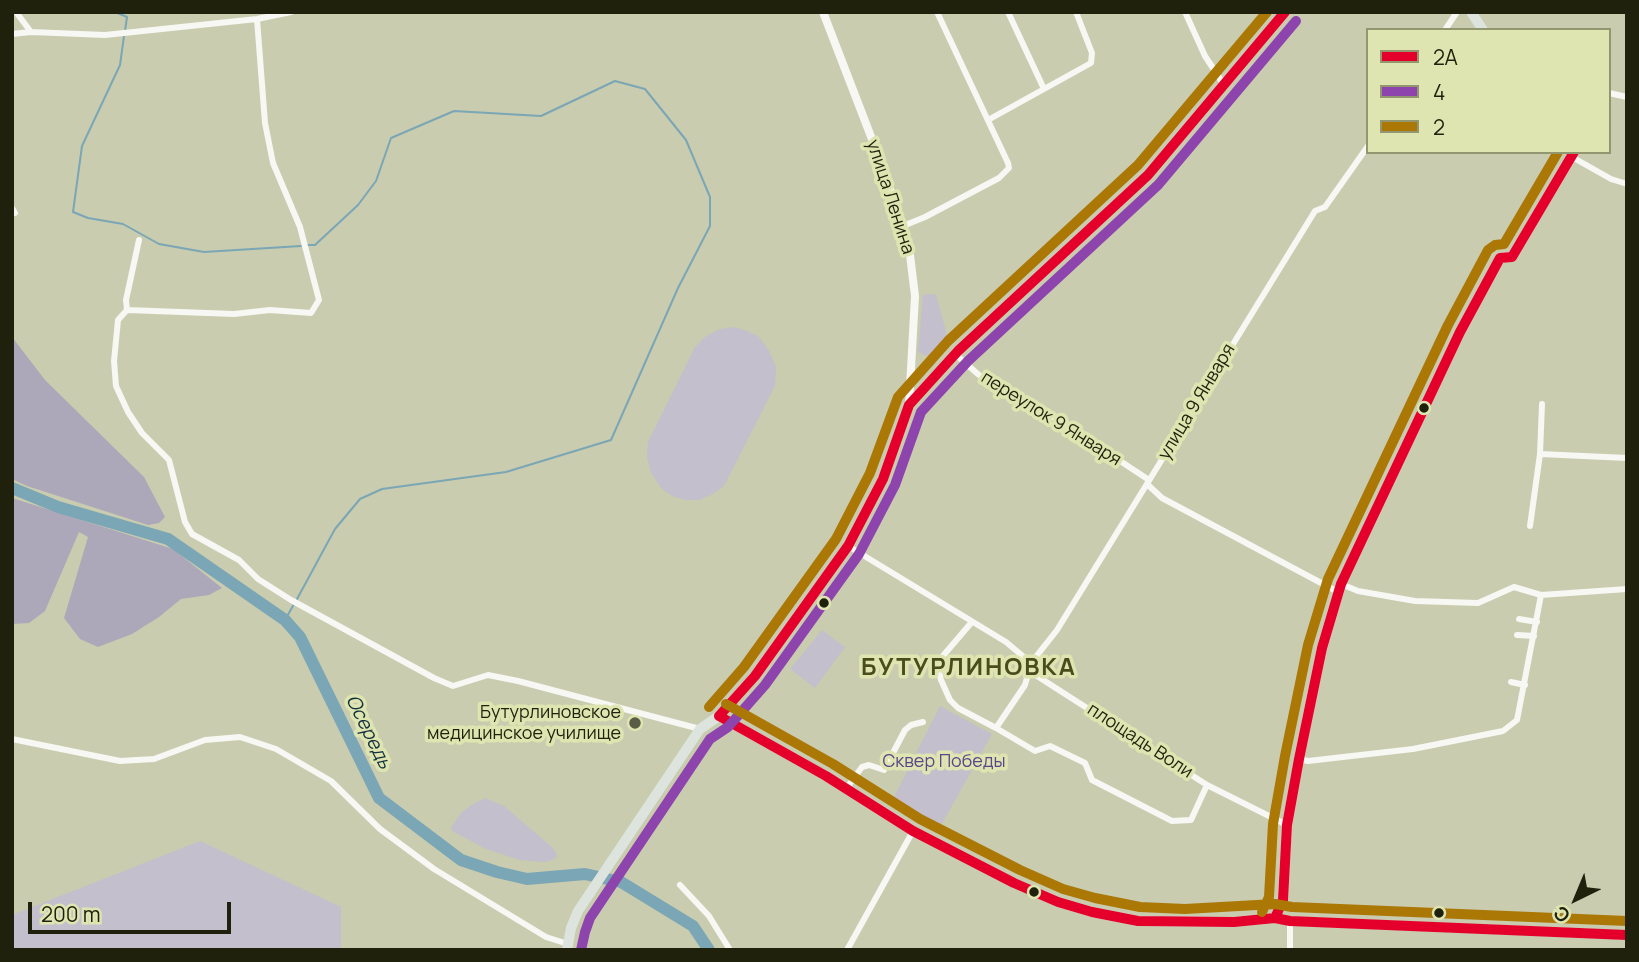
<!DOCTYPE html>
<meta charset="utf-8">
<style>
body{margin:0}
#map{position:relative;width:1639px;height:962px;overflow:hidden;background:#c9ccaf;font-family:Manrope,sans-serif}
canvas{display:block}
.frame{position:absolute;inset:0;border:14px solid #1f210d;pointer-events:none}
.legend{position:absolute;left:1366px;top:28px;width:245px;height:126px;box-sizing:border-box;background:#dfe5b0;border:2px solid #92976f;margin:0;padding:9px 12px;list-style:none;font-size:21px;color:#1f210d}
.legend li{display:flex;align-items:center;gap:14px;height:35px}
.legend b{width:35px;border:2px solid #92976f}
.north{position:absolute;left:1541px;top:864px;width:70px;height:70px;-webkit-text-stroke:5px #dfe5b0;paint-order:stroke;rotate:223deg;font-size:19px;font-weight:700;line-height:28px;text-align:center;color:#1f210d}
.north::after{content:'';display:block;margin:auto;width:24px;height:32px;background:#1f210d;clip-path:polygon(50% 0,100% 100%,50% 72%,0 100%)}
.scale{position:absolute;left:28px;top:902px;width:203px;height:32px;box-sizing:border-box;border:4px solid #1f210d;border-top:0;padding-left:9px;font-size:21px;line-height:24px;white-space:nowrap;color:#1f210d;-webkit-text-stroke:5px #dfe5b0;paint-order:stroke}
</style>
<div id="map">
<canvas width="1639" height="962"></canvas>
<div class="frame"></div>
<ul class="legend">
<li><b style="height:9px;background:#e4002b"></b>2А</li>
<li><b style="height:9px;background:#8e44ad"></b>4</li>
<li><b style="height:9px;background:#ab7705"></b>2</li>
</ul>
<div class="north">С</div>
<div class="scale">200 m</div>
</div>
<script>
const g = document.querySelector('canvas').getContext('2d');
g.lineJoin = 'round';
function fillPath(path, color) {
  g.fillStyle = color;
  g.fill(path, 'evenodd');
}
function toPath(rows) {
  const path = new Path2D();
  for (const r of rows) {
    path.moveTo(r[0], r[1]);
    for (let i = 2; i < r.length; i += 2) path.lineTo(r[i], r[i + 1]);
  }
  return path;
}
function strokePath(path, color, width, dash) {
  g.strokeStyle = color;
  g.lineWidth = width;
  g.lineCap = dash ? 'butt' : 'round';
  g.setLineDash(dash || []);
  g.stroke(path);
}
function label(font, color, halo, rows, align = 'center') {
  g.font = font + ' Manrope,sans-serif';
  g.lineWidth = 7;
  g.setLineDash([]);
  g.textBaseline = 'middle';
  g.strokeStyle = halo;
  g.fillStyle = color;
  for (const [text, x, y, turn = 0] of rows) {
    g.save();
    g.translate(x, y);
    g.rotate((+turn || 0) * Math.PI / 180);
    g.textAlign = isNaN(turn) ? turn : align;
    if (halo) g.strokeText(text, 0, 0);
    g.fillText(text, 0, 0);
    g.restore();
  }
}
fillPath(toPath([
 [936,294,949,343,934,359,918,352,923,295],
 [734,327,747,331,759,337,769,351,776,367,775,386,724,486,713,494,699,500,685,500,672,496,661,488,651,473,647,457,648,442,695,347,705,337,720,329],
 [822,630,845,647,815,688,790,669],
 [940,706,992,734,938,831,890,805],
 [485,798,504,806,553,848,557,855,555,859,544,862,520,860,486,849,452,831,451,828,461,813,473,804],
 [200,841,341,907,341,950,12,950,12,915]
]), '#c3bfcc');
fillPath(toPath([
 [12,337,45,380,144,477,165,517,159,523,148,525,27,486,12,479],
 [12,498,173,549,222,588,209,595,181,599,159,617,132,634,98,647,80,639,64,618,88,537,79,532,45,611,29,623,12,624]
]), '#ada8b9');
strokePath(toPath([
 [115,12,127,17,125,31],
 [124,36,120,65,82,146,73,212,88,218,123,224,159,244,204,252,301,246],
 [297,599,335,529,360,499,382,489,506,472,611,440,678,288,710,226,710,197,686,140,645,89,615,81,541,116,454,111,391,138,376,181,358,205,315,245,307,245],
 [285,620,294,604]
]), '#7aa6b5', 2);
strokePath(toPath([
 [12,488,58,507,168,539,285,620,300,637,379,798,461,860,497,872,527,879,585,874,621,882,693,926,709,950]
]), '#7aa6b5', 12);
strokePath(toPath([
 [16,12,31,32,105,35,257,19,291,12],
 [1008,12,1044,89],
 [1185,12,1205,56,1224,85],
 [257,19,265,123,273,163,300,227,319,300,311,313,270,310,234,314,127,310,118,320,114,361,116,386,128,412,142,433,169,460,185,522,192,534,239,560,258,579,291,600,434,678,453,686,488,675,518,681,700,729],
 [1445,30,1457,12],
 [12,34,31,32],
 [1609,93,1627,97],
 [988,120,1091,63,1092,53,1076,12],
 [1572,157,1611,179,1627,184],
 [12,208,15,213],
 [903,226,925,217,999,178,1009,168,1008,163,937,12],
 [127,310,126,300,139,240],
 [955,354,979,375,1058,420,1149,480],
 [1540,454,1627,458],
 [1147,484,1162,498,1338,592],
 [1530,526,1540,454,1542,404],
 [848,546,1006,642,1031,663,1037,676,1207,785,1287,825],
 [1341,584,1358,591,1415,601,1478,603,1514,587,1541,595,1627,589],
 [1519,619,1537,622],
 [971,623,942,657,938,667,941,680,950,700,958,708,996,728,1025,685,1031,663,1057,630,1315,211,1325,207,1368,146],
 [1517,635,1534,636],
 [1511,682,1525,685],
 [996,728,1035,751,1050,746,1085,763,1092,780,1172,821,1191,820,1207,785],
 [12,739,120,761,154,759,205,740,240,737,276,749,331,781,380,829,434,869,546,937,568,944],
 [1299,759,1308,761,1413,749,1503,731,1517,720,1541,595],
 [846,789,862,767,869,765,884,770,905,730,911,725,923,722],
 [680,885,709,916,730,950],
 [847,950,913,831],
 [1290,950,1290,921]
]), '#f7f7f3', 6);
strokePath(toPath([
 [823,12,875,147,903,226,910,255,915,296,909,405]
]), '#f7f7f3', 8);
strokePath(toPath([
 [1275,918,1290,921,1627,935]
]), '#f7f7f3', 9);
strokePath(toPath([
 [1471,12,1483,30],
 [719,716,826,776,913,831,1014,883,1058,902,1092,912,1138,921,1234,922,1275,918,1283,900,1287,825,1299,759,1322,648,1341,584,1460,332,1500,258,1512,257,1574,152],
 [567,950,571,928,578,911,700,729,719,716,755,676,848,546,883,479,909,405,958,351,1148,175,1285,12]
]), '#dde4de', 10);
strokePath(toPath([
 [719,716,826,776,913,831,1014,883,1058,902,1092,912,1138,921,1234,922,1275,918,1290,921,1627,935],
 [719,716,755,676,848,546,883,479,909,405,958,351,1148,175,1285,12],
 [1275,918,1283,900,1287,825,1299,759,1322,648,1341,584,1460,332,1500,258,1512,257,1574,152]
]), '#e4002b', 10);
strokePath(toPath([
 [581,950,585,932,590,918,710,739,728,727,765,685,859,554,895,485,921,412,968,361,1158,185,1296,21]
]), '#8e44ad', 10);
strokePath(toPath([
 [726,704,833,764,920,819,1020,870,1063,889,1095,898,1140,907,1185,909,1275,904,1292,907,1627,921],
 [709,707,744,667,836,539,870,473,898,397,948,341,1138,165,1267,12],
 [1262,912,1269,897,1273,824,1285,756,1308,645,1328,579,1448,325,1488,250,1495,245,1504,244,1558,152]
]), '#ab7705', 10);
for (const [x, y, r, color] of [
 [1424,408,6,"#1f210d"],
 [824,603,6,"#1f210d"],
 [635,723,7,"#5a5d46"],
 [1034,892,6,"#1f210d"],
 [1439,913,6,"#1f210d"]
]) {
  const dot = new Path2D();
  dot.arc(x, y, r, 0, 2 * Math.PI);
  g.fillStyle = color;
  g.fill(dot);
  strokePath(dot, '#dfe5b0', 2.5);
}
label('18px', '#1f210d', '#dfe5b0', [
 ["улица Ленина",890,197,72],
 ["улица 9 Января",1197,402,-59],
 ["переулок 9 Января",1051,419,32],
 ["площадь Воли",1140,741,33]
]);
label('18px', '#1f210d', '#dfe5b0', [
 ["Бутурлиновское",621,713],
 ["медицинское училище",621,734]
], 'right');
label('18px', '#59478c', '#dfe5b0', [
 ["Сквер Победы",944,762]
]);
label('italic 19px', '#143140', '#dfe5b0', [
 ["Осередь",368,732,64]
]);
g.letterSpacing = '2px';
label('bold 24px', '#494d1d', '#dfe5b0', [
 ["БУТУРЛИНОВКА",969,668]
]);
g.letterSpacing = '0px';
</script>
